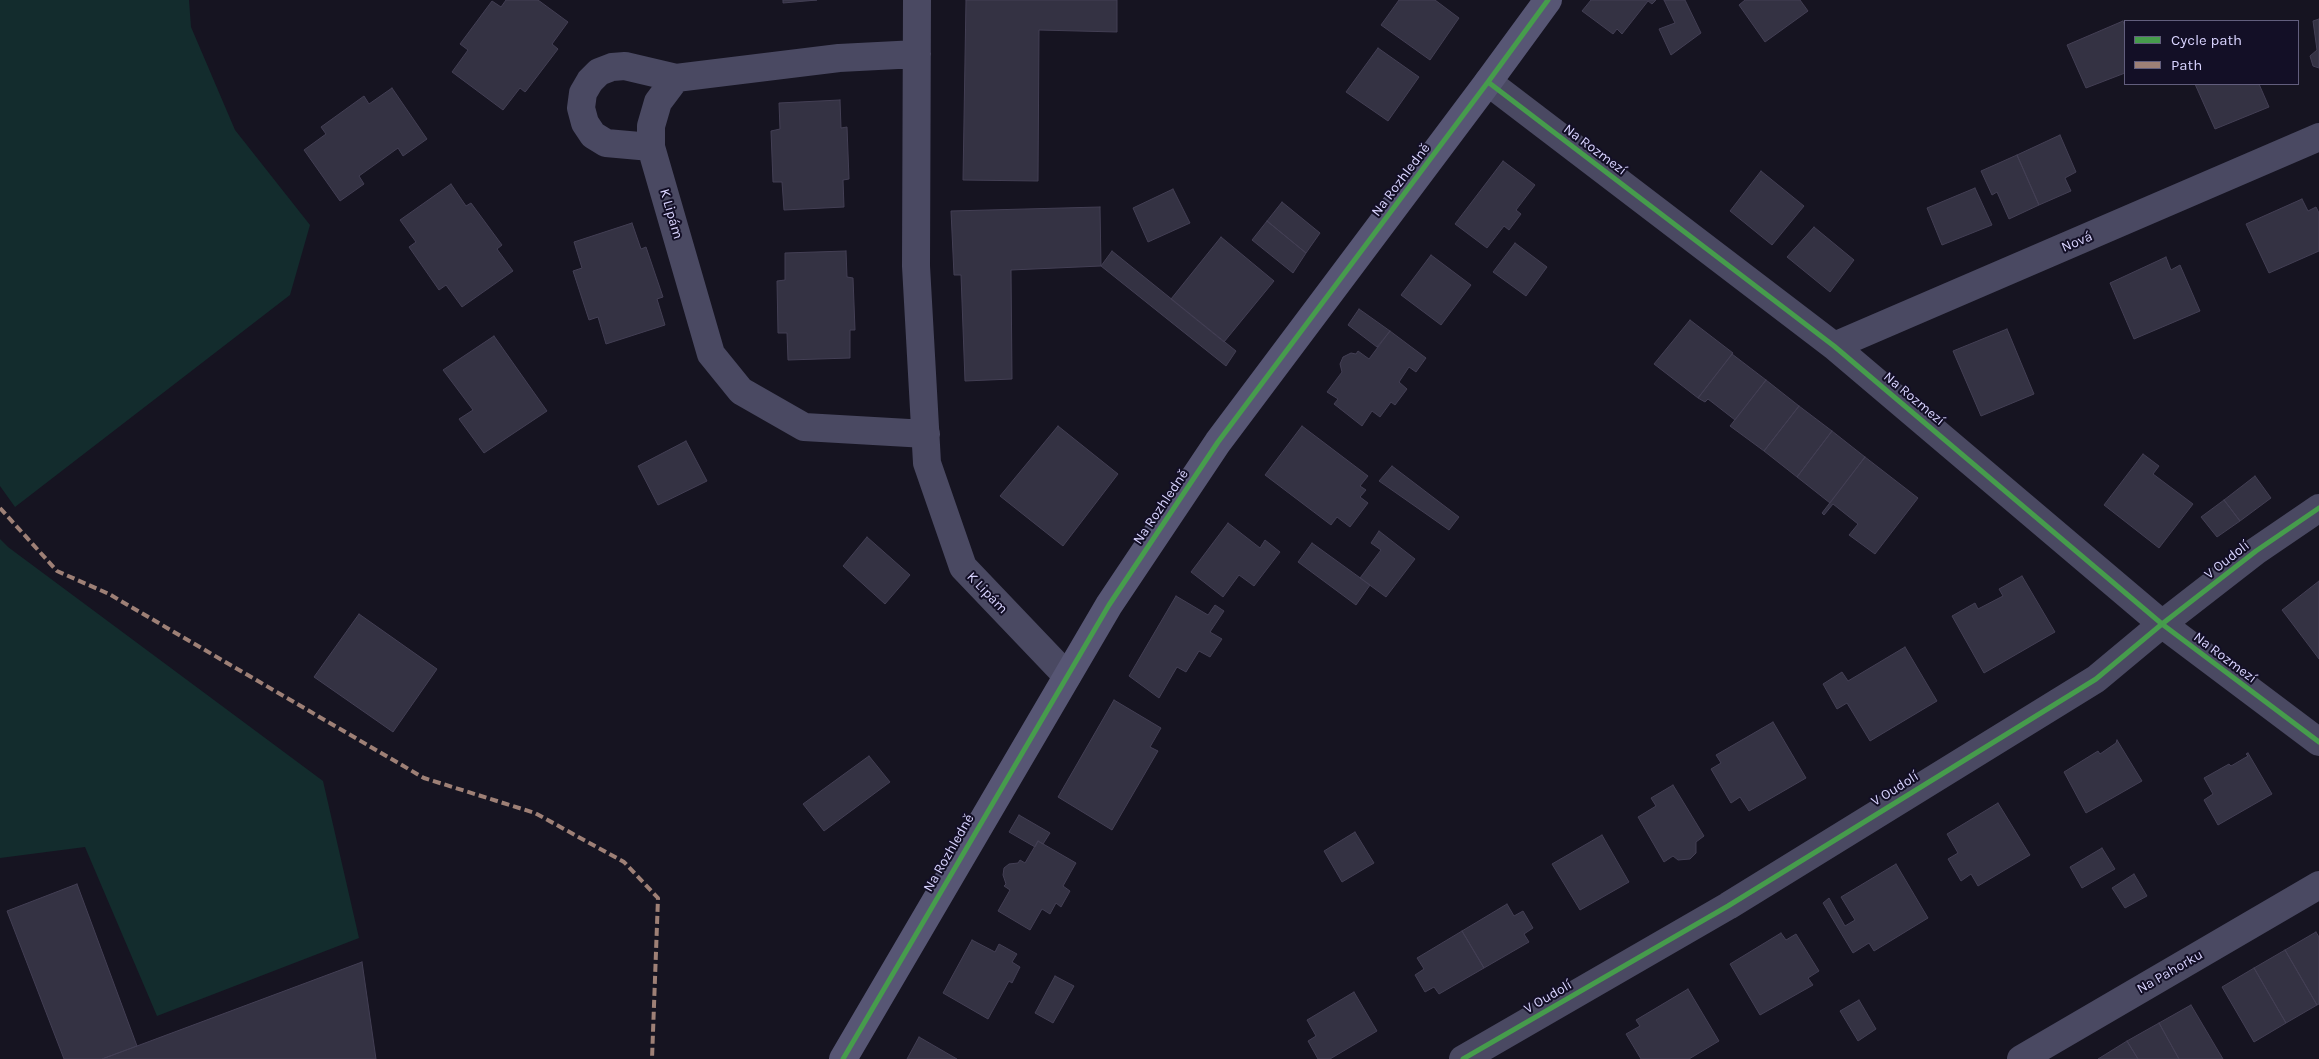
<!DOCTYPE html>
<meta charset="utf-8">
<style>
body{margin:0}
#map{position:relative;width:2319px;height:1059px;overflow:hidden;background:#161421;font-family:Karla,sans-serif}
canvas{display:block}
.legend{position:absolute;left:2124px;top:20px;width:175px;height:65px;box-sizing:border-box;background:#130f26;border:1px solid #625e7d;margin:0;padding:6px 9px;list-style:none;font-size:15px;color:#d9d4ff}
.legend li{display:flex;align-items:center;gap:10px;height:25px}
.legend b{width:25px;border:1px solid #625e7d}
</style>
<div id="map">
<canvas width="2319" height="1059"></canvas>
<ul class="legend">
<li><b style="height:6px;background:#469c4c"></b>Cycle path</li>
<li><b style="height:6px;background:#9e8076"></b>Path</li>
</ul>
</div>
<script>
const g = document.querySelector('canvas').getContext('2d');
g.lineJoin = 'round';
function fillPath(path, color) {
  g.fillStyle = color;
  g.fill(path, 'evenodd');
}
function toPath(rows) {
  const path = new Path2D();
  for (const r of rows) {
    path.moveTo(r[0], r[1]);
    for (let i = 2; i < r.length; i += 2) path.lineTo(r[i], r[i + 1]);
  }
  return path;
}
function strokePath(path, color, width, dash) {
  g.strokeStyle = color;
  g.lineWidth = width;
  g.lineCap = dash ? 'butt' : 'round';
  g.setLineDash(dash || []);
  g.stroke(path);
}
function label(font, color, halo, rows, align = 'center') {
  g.font = font + ' Karla,sans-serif';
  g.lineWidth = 4;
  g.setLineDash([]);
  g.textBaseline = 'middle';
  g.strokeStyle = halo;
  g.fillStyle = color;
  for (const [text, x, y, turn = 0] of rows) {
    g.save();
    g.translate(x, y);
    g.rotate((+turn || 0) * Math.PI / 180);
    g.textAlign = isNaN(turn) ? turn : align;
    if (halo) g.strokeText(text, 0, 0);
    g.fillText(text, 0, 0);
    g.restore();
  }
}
fillPath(toPath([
 [0,0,189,0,191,27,235,130,310,225,290,295,15,507,0,486],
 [0,539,8,547,323,781,359,938,157,1016,85,847,0,858]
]), '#132c2d');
const building = toPath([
 [506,0,538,0,568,22,552,44,558,49,526,91,525,92,520,88,503,110,452,72,468,50,460,44,492,1,501,7,506,0],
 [783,0,817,0,783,3,783,0],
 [966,0,1117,0,1117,32,1039,30,1038,181,963,180,966,0],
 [1399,0,1435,0,1459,18,1430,60,1381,25,1399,0],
 [1591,0,1656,0,1652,4,1648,1,1622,34,1617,29,1613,34,1582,11,1591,0],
 [1664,0,1685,0,1701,33,1671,55,1659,29,1675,23,1664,0],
 [1745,0,1800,0,1808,11,1765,42,1739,5,1745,0],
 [2319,19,2319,68,2313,66,2310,56,2317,50,2313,21,2319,19],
 [2123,21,2125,27,2125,73,2086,88,2067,45,2123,21],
 [1378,48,1419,77,1388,121,1346,92,1378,48],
 [2195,84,2259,84,2269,107,2215,129,2195,84],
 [392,88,427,139,403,156,398,148,359,176,364,184,340,201,304,150,326,134,321,127,364,96,369,104,392,88],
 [840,100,841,128,847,127,849,179,843,180,844,207,784,210,782,182,773,182,771,131,780,129,779,103,840,100],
 [2060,135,2076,172,2065,178,2071,191,2039,205,2017,155,2060,135],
 [2017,155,2039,205,2009,219,1997,192,1992,195,1981,171,2017,155],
 [1503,161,1535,185,1516,210,1521,214,1509,230,1504,226,1487,248,1455,224,1503,161],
 [1761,171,1804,206,1772,245,1730,211,1761,171],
 [451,184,466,206,471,203,502,245,497,249,513,271,462,307,446,285,439,290,409,247,416,242,400,220,451,184],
 [1975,188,1992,225,1942,245,1927,208,1975,188],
 [1173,189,1190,223,1148,242,1133,208,1173,189],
 [2302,199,2308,211,2316,207,2319,213,2319,251,2269,273,2246,224,2302,199],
 [1282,202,1320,233,1306,253,1267,221,1282,202],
 [1100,207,1101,266,1011,270,1012,379,965,381,961,275,954,275,951,211,1100,207],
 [1267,221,1306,253,1293,273,1252,240,1267,221],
 [632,223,641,249,646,247,663,297,657,299,665,325,606,344,598,317,589,320,573,271,582,268,574,242,632,223],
 [1814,227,1854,260,1830,292,1787,257,1814,227],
 [1221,237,1274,281,1224,342,1171,299,1221,237],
 [1515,243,1547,267,1526,296,1493,272,1515,243],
 [846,251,847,277,853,278,855,330,850,330,850,358,788,360,787,333,778,333,777,281,785,280,785,253,846,251],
 [1112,251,1236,351,1226,366,1101,266,1112,251],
 [1431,255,1471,285,1441,325,1401,295,1431,255],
 [2166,257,2171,270,2180,265,2200,311,2134,339,2110,283,2166,257],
 [1359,309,1390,331,1377,347,1348,325,1359,309],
 [1690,320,1733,353,1698,398,1654,364,1690,320],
 [2007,329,2034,394,1981,416,1953,351,2007,329],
 [1390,331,1426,358,1416,372,1409,367,1399,382,1407,389,1395,405,1391,402,1380,417,1372,411,1362,426,1334,404,1338,399,1327,392,1342,372,1340,364,1343,357,1351,353,1356,354,1358,351,1369,359,1390,331],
 [494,336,547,411,484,453,459,419,473,410,443,370,494,336],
 [1732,354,1766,380,1735,420,1708,399,1705,402,1698,398,1732,354],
 [1766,380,1799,406,1764,451,1730,426,1766,380],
 [1799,406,1832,431,1797,477,1764,451,1799,406],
 [1058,426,1118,474,1063,546,1000,496,1058,426],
 [1302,426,1368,476,1360,486,1366,490,1360,497,1368,503,1350,527,1337,517,1331,525,1265,475,1302,426],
 [1832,431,1865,457,1830,503,1797,477,1832,431],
 [686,441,707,481,658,505,638,466,686,441],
 [2143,454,2159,466,2153,474,2193,504,2159,548,2104,505,2143,454],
 [1865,457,1918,498,1875,554,1849,535,1858,524,1833,504,1824,515,1822,513,1865,457],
 [1392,466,1459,517,1449,530,1379,481,1392,466],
 [2255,476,2271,498,2240,521,2224,500,2255,476],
 [2224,500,2240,521,2217,537,2201,517,2224,500],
 [1228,523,1260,548,1265,540,1280,552,1254,586,1239,575,1223,597,1191,572,1228,523],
 [1379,531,1415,559,1386,597,1360,578,1381,550,1371,543,1379,531],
 [867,537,910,575,885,604,843,566,867,537],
 [1312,543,1370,585,1356,605,1298,562,1312,543],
 [2022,576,2055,632,1984,673,1952,616,1975,603,1978,609,2003,596,1999,589,2022,576],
 [2319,581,2319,659,2282,610,2319,581],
 [1176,596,1208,615,1215,605,1224,611,1210,632,1222,639,1210,657,1199,651,1186,672,1177,667,1159,698,1129,676,1176,596],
 [359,614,437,669,393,732,314,677,359,614],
 [1905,647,1937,701,1870,741,1847,703,1837,709,1823,684,1842,672,1848,681,1905,647],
 [1114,700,1161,728,1150,747,1158,751,1112,830,1058,797,1114,700],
 [1773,722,1806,778,1749,811,1740,797,1731,803,1711,769,1721,763,1716,755,1773,722],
 [2117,740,2142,781,2086,813,2064,772,2098,751,2100,754,2116,743,2117,740],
 [2248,753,2272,794,2218,825,2204,800,2213,794,2204,778,2229,764,2231,766,2248,756,2246,754,2248,753],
 [869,756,890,782,824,831,803,804,869,756],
 [1673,785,1704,836,1696,842,1696,853,1690,859,1678,860,1673,856,1664,862,1638,817,1656,806,1651,798,1673,785],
 [1998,803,2030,855,1978,886,1971,874,1961,881,1948,859,1958,853,1947,834,1998,803],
 [1019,815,1050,833,1043,844,1038,841,1035,847,1009,832,1019,815],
 [1355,832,1374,863,1342,882,1324,851,1355,832],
 [1602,835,1629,882,1580,910,1552,864,1602,835],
 [1038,841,1076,863,1063,886,1070,891,1061,907,1056,903,1050,914,1042,909,1030,930,998,911,1010,890,1004,886,1006,884,1003,875,1004,868,1009,864,1018,863,1020,860,1025,863,1038,841],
 [2102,848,2115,869,2082,888,2070,867,2102,848],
 [1896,864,1928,918,1874,951,1869,943,1853,953,1823,903,1829,898,1845,926,1855,920,1841,897,1896,864],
 [2134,874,2147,896,2125,908,2112,888,2134,874],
 [77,884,137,1046,102,1059,64,1059,7,911,77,884],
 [1507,904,1514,916,1523,911,1533,928,1524,934,1529,942,1484,968,1462,931,1507,904],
 [1462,931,1484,968,1439,994,1434,987,1425,992,1415,975,1424,969,1417,958,1462,931],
 [2316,932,2319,937,2319,1004,2317,1005,2285,950,2316,932],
 [1781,933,1786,940,1796,934,1819,971,1808,978,1813,985,1760,1015,1730,964,1781,933],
 [972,940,995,952,999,944,1017,954,1012,962,1020,967,1012,983,1009,981,988,1019,943,993,972,940],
 [2285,950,2317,1005,2286,1023,2254,968,2285,950],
 [362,962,376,1059,102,1059,137,1046,362,962],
 [2254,968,2286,1023,2254,1042,2222,987,2254,968],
 [1055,976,1074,986,1053,1023,1035,1013,1055,976],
 [1688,989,1719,1041,1689,1059,1641,1059,1626,1034,1640,1026,1636,1020,1688,989],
 [1354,992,1377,1031,1330,1059,1318,1059,1308,1041,1316,1036,1307,1020,1354,992],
 [1859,1000,1876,1029,1858,1041,1840,1011,1859,1000],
 [2191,1005,2223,1059,2179,1059,2159,1023,2191,1005],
 [2159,1023,2179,1059,2138,1059,2127,1041,2159,1023],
 [919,1037,957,1059,907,1059,919,1037],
 [2127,1041,2138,1059,2098,1059,2127,1041]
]);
fillPath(building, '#343243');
strokePath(building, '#433f54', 1);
strokePath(toPath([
 [917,0,916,266,927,463,963,567,1067,676],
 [917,54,839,58,676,78,658,102,651,126,651,147,711,354,741,391,804,427,926,434],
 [1488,82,1834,346,2162,624,2319,742],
 [651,147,606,143,593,135,585,123,581,108,583,93,590,81,599,72,612,67,625,66,676,78],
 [1834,346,2319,137],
 [1463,1059,1728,906,2096,679,2162,624,2256,551,2319,508],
 [2021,1059,2319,885]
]), '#4a4962', 28);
strokePath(toPath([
 [843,1059,1109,605,1218,442,1488,82,1548,0]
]), '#575674', 28);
strokePath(toPath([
 [0,508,57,571,109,594,424,778,535,813,624,862,658,898,652,1059]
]), '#9e8076', 4, [8, 4]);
strokePath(toPath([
 [1488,82,1834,346,2162,624,2319,742],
 [843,1059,1109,605,1218,442,1488,82,1548,0],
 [1463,1059,1728,906,2096,679,2162,624,2256,551,2319,508]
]), '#469c4c', 5);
label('14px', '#d9d4ff', '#130f26', [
 ["Na Rozmezí",1595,150,37],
 ["Na Rozhledně",1401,180,-53],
 ["K Lipám",671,214,74],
 ["Nová",2077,242,-23],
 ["Na Rozmezí",1914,399,40],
 ["Na Rozhledně",1161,507,-56],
 ["V Oudolí",2227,560,-38],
 ["K Lipám",987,593,46],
 ["Na Rozmezí",2225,658,37],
 ["V Oudolí",1895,789,-32],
 ["Na Rozhledně",949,853,-60],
 ["Na Pahorku",2170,972,-30],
 ["V Oudolí",1548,997,-30]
]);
</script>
